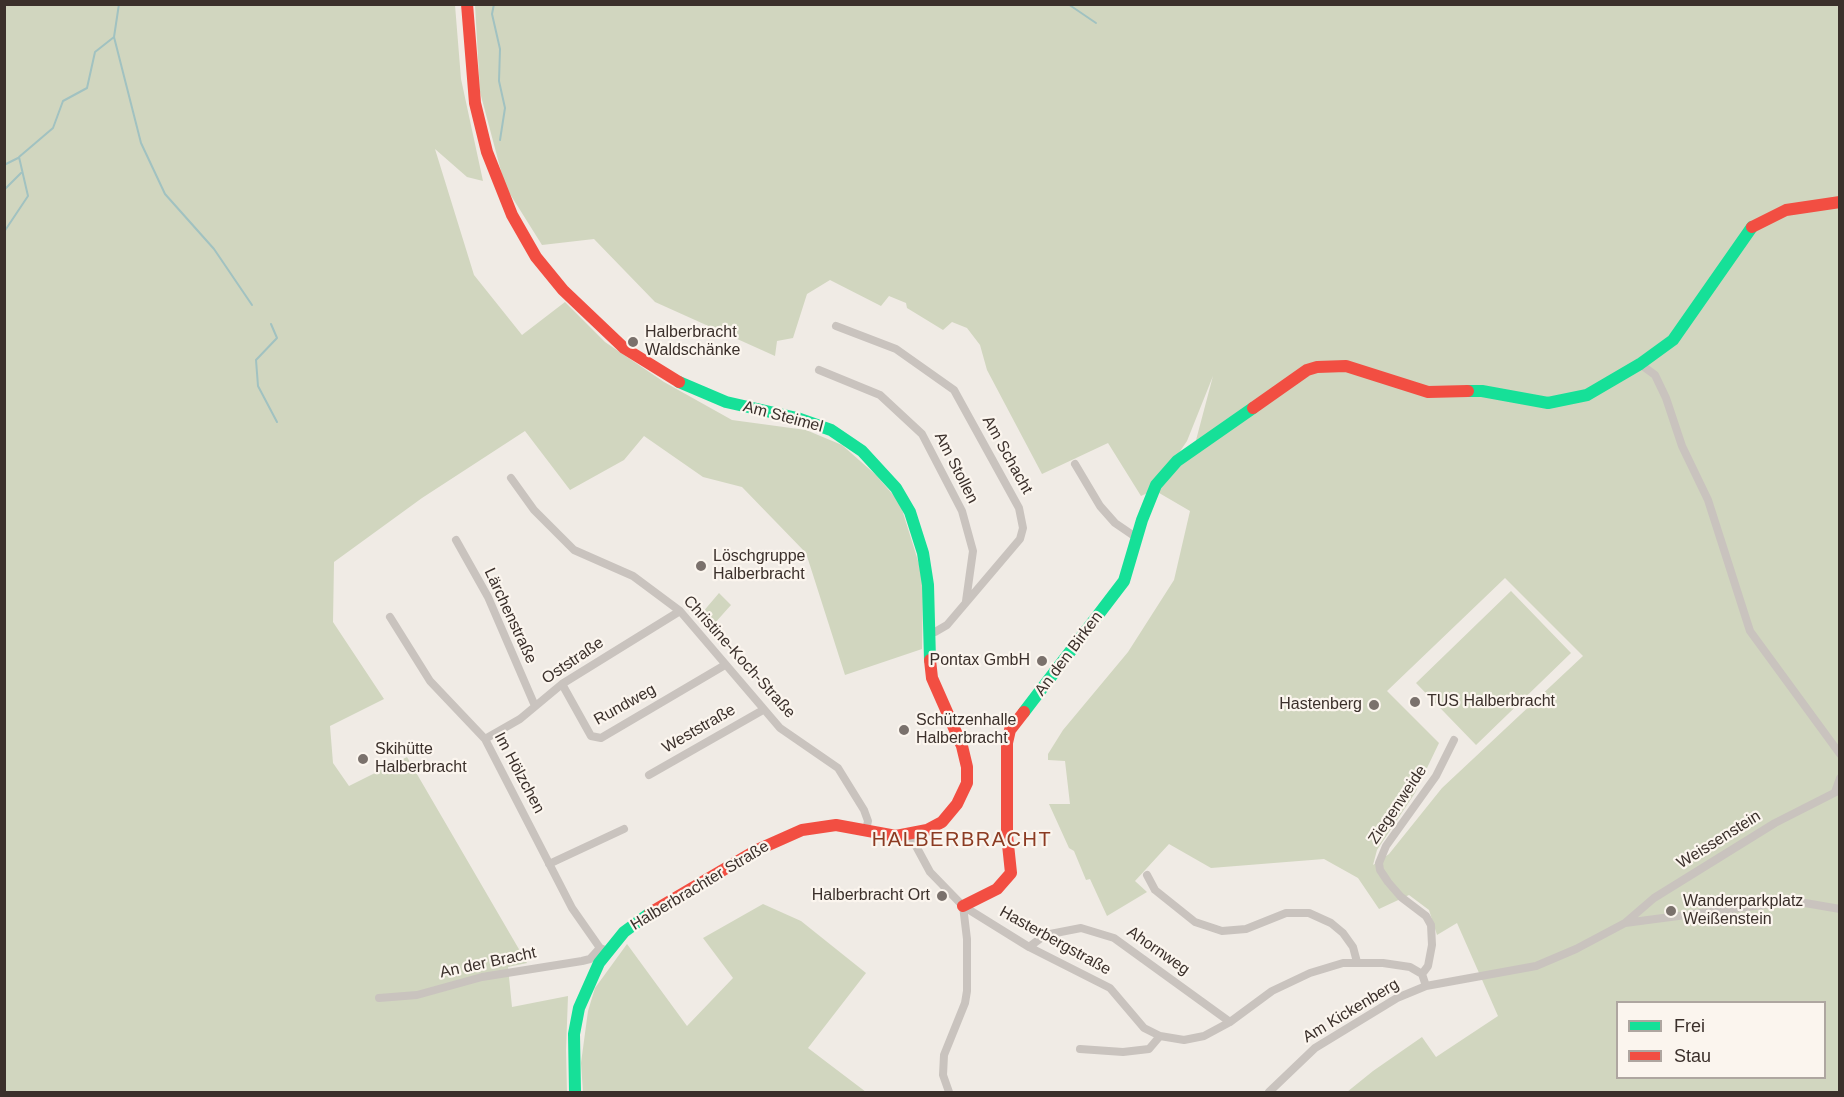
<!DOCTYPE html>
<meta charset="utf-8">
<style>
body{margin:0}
#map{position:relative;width:1844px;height:1097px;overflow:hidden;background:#f0ebe5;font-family:Helvetica,sans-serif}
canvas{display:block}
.frame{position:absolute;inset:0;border:6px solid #3b302b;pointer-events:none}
.legend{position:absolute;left:1616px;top:1001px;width:210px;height:78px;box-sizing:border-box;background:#fbf5ee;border:2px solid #aea6a0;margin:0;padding:8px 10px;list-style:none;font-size:18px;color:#3b302b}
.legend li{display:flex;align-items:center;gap:12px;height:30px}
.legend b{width:30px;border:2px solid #aea6a0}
</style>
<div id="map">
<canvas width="1844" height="1097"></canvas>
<div class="frame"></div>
<ul class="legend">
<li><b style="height:8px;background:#16e098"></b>Frei</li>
<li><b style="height:8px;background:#f24e42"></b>Stau</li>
</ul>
</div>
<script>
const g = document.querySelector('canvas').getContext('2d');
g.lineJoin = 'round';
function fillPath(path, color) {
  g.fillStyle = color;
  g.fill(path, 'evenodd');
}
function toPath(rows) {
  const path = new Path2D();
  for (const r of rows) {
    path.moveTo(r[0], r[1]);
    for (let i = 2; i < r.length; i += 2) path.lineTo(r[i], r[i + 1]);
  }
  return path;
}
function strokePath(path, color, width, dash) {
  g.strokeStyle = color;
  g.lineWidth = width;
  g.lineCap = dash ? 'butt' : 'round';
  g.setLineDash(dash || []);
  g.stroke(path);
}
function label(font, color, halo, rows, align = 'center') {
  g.font = font + ' Helvetica,sans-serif';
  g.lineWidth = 4.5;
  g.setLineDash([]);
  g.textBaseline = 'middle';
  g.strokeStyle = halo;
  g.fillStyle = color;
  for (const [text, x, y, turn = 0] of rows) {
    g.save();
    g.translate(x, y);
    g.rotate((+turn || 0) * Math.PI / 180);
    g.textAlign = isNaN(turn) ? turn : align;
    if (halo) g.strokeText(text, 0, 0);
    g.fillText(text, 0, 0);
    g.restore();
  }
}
fillPath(toPath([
 [5,5,455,5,461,79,483,181,467,177,435,149,474,275,522,335,565,302,605,342,664,382,732,420,806,430,842,445,876,475,900,503,919,564,923,586,922,649,845,675,806,553,742,487,703,477,644,436,624,460,570,490,525,431,422,498,334,562,333,622,384,699,330,726,333,763,349,786,407,757,527,963,508,967,512,1007,568,996,566,1050,567,1092,5,1092],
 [475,5,1839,5,1839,1092,1347,1092,1373,1071,1422,1037,1436,1057,1498,1016,1457,923,1437,935,1429,910,1409,895,1379,909,1358,878,1324,859,1211,868,1169,844,1135,881,1147,892,1107,916,1090,879,1086,880,1074,851,1069,848,1049,804,1070,804,1065,761,1048,760,1048,754,1063,730,1128,652,1174,580,1190,511,1154,490,1141,496,1108,443,1042,474,987,370,980,345,967,328,952,322,943,330,907,308,906,303,889,296,881,306,830,280,807,294,793,338,777,341,775,356,655,302,594,239,542,245,505,186,480,92],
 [1213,376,1195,444,1166,472,1187,441],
 [1505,578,1583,656,1442,788,1389,854,1373,865,1377,850,1415,793,1439,743,1387,691],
 [1618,1002,1824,1002,1824,1078,1618,1078],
 [1511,591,1571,653,1476,745,1416,683],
 [719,593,731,605,714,624,702,613],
 [763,904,801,921,866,973,808,1048,866,1092,583,1092,581,1063,588,1011,595,988,627,944,687,1026,733,978,703,938]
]), '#d1d6bf');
strokePath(toPath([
 [119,4,114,37,141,143,165,194,214,249,252,305],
 [494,4,492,14,500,49,499,81,505,108,500,140],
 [1068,4,1096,23],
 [4,165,18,158],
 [4,190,21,173],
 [4,232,28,196,19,157,53,128,63,101,87,88,95,52,114,37],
 [271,324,277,338,256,360,258,386,277,422]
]), '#a1c2c1', 2);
strokePath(toPath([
 [836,326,896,349,954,390,1019,508,1023,528,1020,539,947,625,935,632,928,633],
 [1640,364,1655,375,1666,398,1682,446,1708,500,1750,631,1840,754],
 [819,370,880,395,922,434,962,511,973,551,966,601],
 [1075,464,1100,506,1115,523,1137,538],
 [511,478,534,510,574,550,633,576,680,611,780,728,838,768,864,810,868,821,866,830],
 [456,540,488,597,535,706],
 [390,617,430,681,485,739,572,908,600,948,607,951],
 [562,684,591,736,601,738,725,665],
 [485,739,520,719,562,684,680,611],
 [649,775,763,710],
 [1835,792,1840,778],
 [910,835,930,872,963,906,1029,947,1110,988,1144,1028,1160,1036,1184,1040,1204,1036,1230,1022,1272,991,1310,973,1343,963,1383,963,1410,967,1422,974,1426,986],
 [549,864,624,829],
 [1147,875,1155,890,1195,922,1222,931,1246,929,1286,913,1309,913,1331,923,1343,933,1353,947,1357,962],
 [1625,923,1654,898,1775,823,1840,790],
 [1029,947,1045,935,1081,928,1114,938,1230,1022],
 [1422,974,1428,966,1432,945,1431,925,1426,916,1401,897,1388,882,1380,870,1379,863,1386,846,1436,776,1454,740],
 [379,998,417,995,482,977,582,961,590,959,600,948],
 [1080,1049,1123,1052,1149,1049,1160,1036],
 [949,1092,943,1075,944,1055,965,1003,967,991,967,939,963,906],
 [1269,1092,1315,1048,1397,998,1426,986,1536,966,1576,949,1625,923,1777,903,1805,903,1840,909]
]), '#c9c3be', 8);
strokePath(toPath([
 [679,382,726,402,797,418,831,430,862,451,896,488,910,512,923,553,928,585,930,660],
 [1468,391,1482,391,1548,403,1587,395,1640,364,1673,340,1752,227],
 [1024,712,1124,581,1142,520,1156,485,1177,461,1253,408],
 [575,1092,574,1034,579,1008,599,963,624,932,650,913]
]), '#16e098', 12);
strokePath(toPath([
 [467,4,475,103,487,152,512,215,536,257,563,290,624,348,679,382],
 [1752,227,1786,210,1840,202],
 [1253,408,1307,370,1317,367,1346,366,1428,392,1468,391],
 [963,906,997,889,1011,873,1007,835,1007,743,1010,730,1024,712],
 [650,913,757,850,802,830,836,825,896,836,927,830,942,822,957,804,967,783,967,767,962,746,932,678,930,660]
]), '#f24e42', 12);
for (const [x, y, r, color] of [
 [633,342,6,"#7a716c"],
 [701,566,6,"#7a716c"],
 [1042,661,6,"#7a716c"],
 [1415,702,6,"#7a716c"],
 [1374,705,6,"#7a716c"],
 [904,730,6,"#7a716c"],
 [363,759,6,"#7a716c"],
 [942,896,6,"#7a716c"],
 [1671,911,6,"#7a716c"]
]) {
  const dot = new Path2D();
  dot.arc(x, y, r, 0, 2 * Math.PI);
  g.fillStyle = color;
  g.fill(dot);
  strokePath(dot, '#fbf5ee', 2);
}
label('16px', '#3b302b', '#fbf5ee', [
 ["Halberbracht",645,333],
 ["Waldschänke",645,351],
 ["Löschgruppe",713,557],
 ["Halberbracht",713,575],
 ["Pontax GmbH",1030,661,"right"],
 ["TUS Halberbracht",1427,702],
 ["Hastenberg",1362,705,"right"],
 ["Schützenhalle",916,721],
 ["Halberbracht",916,739],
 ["Skihütte",375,750],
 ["Halberbracht",375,768],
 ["Halberbracht Ort",930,896,"right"],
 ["Wanderparkplatz",1683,902],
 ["Weißenstein",1683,920]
], 'left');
label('16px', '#3b302b', '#fbf5ee', [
 ["Am Steimel",783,417,15],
 ["Am Schacht",1007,455,61],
 ["Am Stollen",956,468,63],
 ["Lärchenstraße",510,616,65],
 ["An den Birken",1069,654,-53],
 ["Christine-Koch-Straße",739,657,48],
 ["Oststraße",573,661,-34],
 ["Rundweg",625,705,-29],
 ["Weststraße",699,729,-30],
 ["Im Hölzchen",519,773,62],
 ["Ziegenweide",1398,805,-56],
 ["Weissenstein",1719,840,-32],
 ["Halberbrachter Straße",700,886,-31],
 ["Hasterbergstraße",1055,941,29],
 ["Ahornweg",1158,951,35],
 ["An der Bracht",488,963,-12],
 ["Am Kickenberg",1351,1011,-31]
]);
g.letterSpacing = '1.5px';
label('20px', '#8c3b22', '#fbf5ee', [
 ["HALBERBRACHT",962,840]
]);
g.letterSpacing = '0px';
</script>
